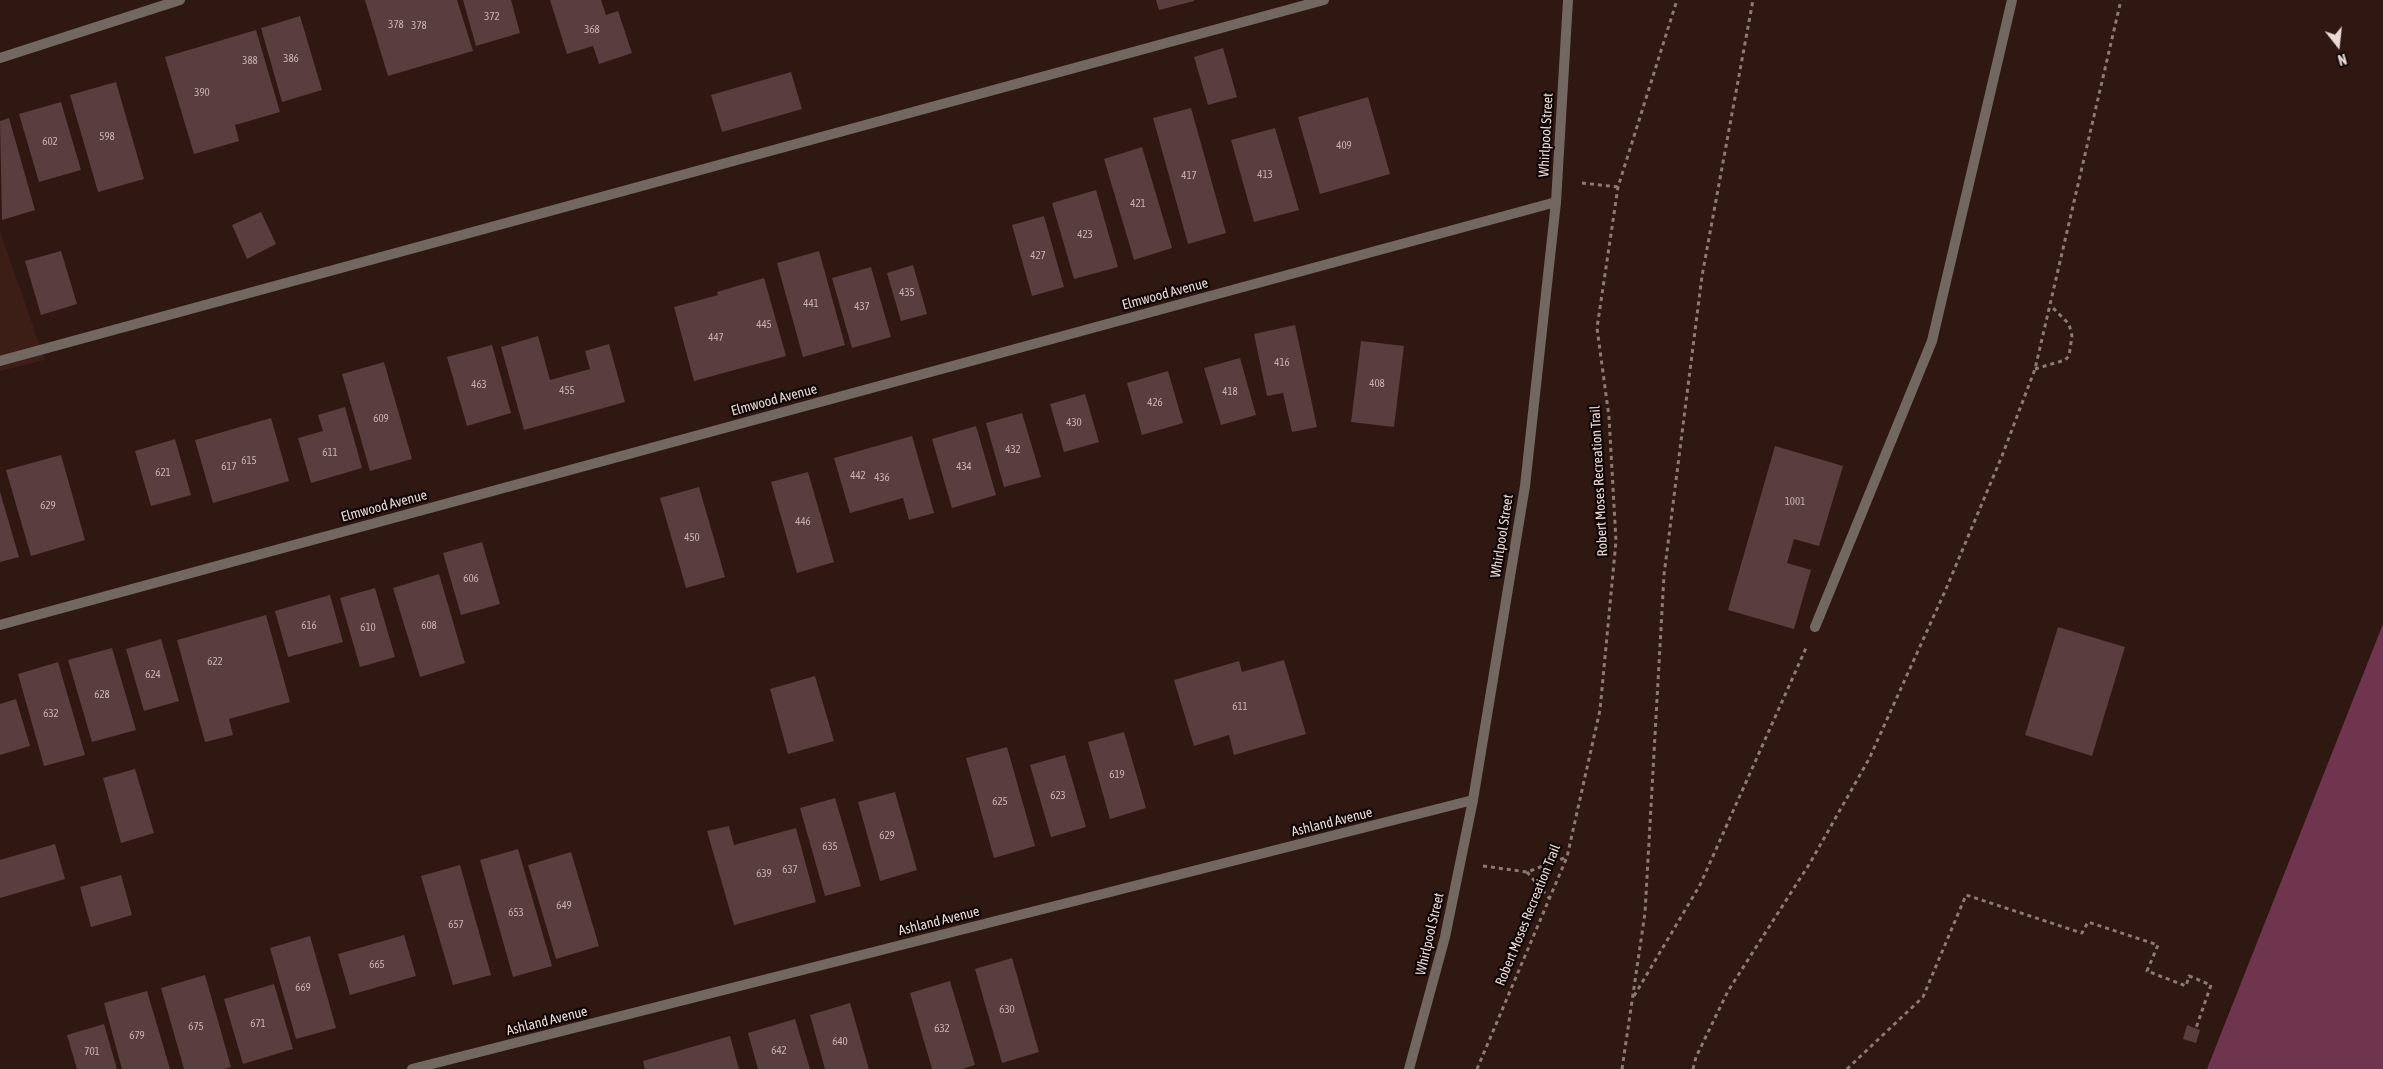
<!DOCTYPE html>
<style>
body{margin:0}
#map{position:relative;width:2383px;height:1069px;overflow:hidden;background:#2f1812;font-family:"Asap Condensed",sans-serif}
canvas{display:block}
.north{position:absolute;left:2313px;top:20px;width:50px;height:50px;-webkit-text-stroke:4px #100605;paint-order:stroke;rotate:164deg;font-size:14px;font-weight:700;line-height:20px;text-align:center;color:#ead9d5}
.north::after{content:'';display:block;margin:auto;width:18px;height:22px;background:#ead9d5;clip-path:polygon(50% 0,100% 100%,50% 72%,0 100%)}
</style>
<div id="map">
<canvas width="2383" height="1069"></canvas>
<div class="north">N</div>
</div>
<script>
const g = document.querySelector('canvas').getContext('2d');
g.lineJoin = 'round';
function fillPath(path, color) {
  g.fillStyle = color;
  g.fill(path, 'evenodd');
}
function toPath(rows) {
  const path = new Path2D();
  for (const r of rows) {
    path.moveTo(r[0], r[1]);
    for (let i = 2; i < r.length; i += 2) path.lineTo(r[i], r[i + 1]);
  }
  return path;
}
function strokePath(path, color, width, dash) {
  g.strokeStyle = color;
  g.lineWidth = width;
  g.lineCap = dash ? 'butt' : 'round';
  g.setLineDash(dash || []);
  g.stroke(path);
}
function label(font, color, halo, rows, align = 'center') {
  g.font = font + ' "Asap Condensed",sans-serif';
  g.lineWidth = 4.5;
  g.setLineDash([]);
  g.textBaseline = 'middle';
  g.strokeStyle = halo;
  g.fillStyle = color;
  for (const [text, x, y, turn = 0] of rows) {
    g.save();
    g.translate(x, y);
    g.rotate((+turn || 0) * Math.PI / 180);
    g.textAlign = isNaN(turn) ? turn : align;
    if (halo) g.strokeText(text, 0, 0);
    g.fillText(text, 0, 0);
    g.restore();
  }
}
fillPath(toPath([
 [0,232,45,360,0,371]
]), '#3c1e17');
fillPath(toPath([
 [2383,624,2383,1069,2207,1069]
]), '#6f354f');
fillPath(toPath([
 [365,0,457,0,473,51,388,76],
 [463,0,511,0,520,33,476,46],
 [550,0,601,0,606,15,618,11,632,53,599,64,593,46,567,54],
 [1156,0,1194,0,1194,1,1159,10],
 [300,16,322,90,282,102,261,28],
 [256,30,280,112,235,125,239,141,194,154,165,57],
 [1223,48,1237,97,1208,105,1194,57],
 [791,72,802,109,722,132,711,95],
 [116,82,144,179,98,192,70,95],
 [1368,97,1390,174,1320,194,1298,117],
 [61,102,81,170,39,182,19,114],
 [1191,108,1226,233,1188,244,1153,118],
 [9,118,35,210,2,220,0,121],
 [1275,128,1299,210,1254,222,1231,140],
 [1142,147,1172,248,1134,260,1104,159],
 [1096,190,1118,267,1074,279,1052,203],
 [261,212,276,244,247,259,232,225],
 [1044,216,1064,287,1032,296,1012,225],
 [61,251,77,304,41,315,25,261],
 [819,251,845,345,803,357,777,263],
 [913,265,927,314,901,321,887,273],
 [871,267,891,337,852,348,832,278],
 [764,278,786,356,694,381,674,307,718,295,717,292],
 [1295,325,1317,427,1292,432,1283,393,1267,396,1254,334],
 [538,336,550,380,590,369,585,351,609,344,625,402,524,430,501,347],
 [1361,341,1404,346,1394,427,1351,422],
 [492,345,511,413,467,426,447,357],
 [1240,358,1256,415,1221,425,1204,368],
 [384,362,412,459,370,471,342,374],
 [1168,371,1183,423,1142,435,1127,383],
 [1085,394,1099,442,1064,452,1050,404],
 [345,407,362,468,311,483,298,438,323,431,318,415],
 [1022,413,1041,477,1004,487,986,423],
 [271,418,289,481,213,503,195,440],
 [976,426,996,495,952,508,932,439],
 [912,436,934,513,909,520,903,498,850,513,834,458],
 [175,439,191,495,151,506,135,451],
 [1775,446,1843,466,1819,546,1794,539,1787,563,1811,570,1794,629,1728,610],
 [61,455,85,540,31,556,6,470],
 [808,472,834,562,797,573,771,482],
 [699,487,725,577,686,588,660,498],
 [0,492,19,557,0,562],
 [482,542,500,604,461,615,443,553],
 [439,574,465,663,420,677,393,588],
 [375,588,395,657,360,667,340,598],
 [330,595,343,642,288,657,275,611],
 [266,615,290,702,229,719,233,735,205,742,177,640],
 [2058,627,2125,647,2092,756,2025,735],
 [161,639,179,701,144,711,126,649],
 [112,648,136,730,92,742,68,660],
 [1284,660,1306,734,1234,755,1229,735,1194,746,1174,680,1239,661,1242,672],
 [58,662,85,755,44,766,18,674],
 [815,676,834,741,788,754,770,689],
 [16,699,30,746,0,755,0,704],
 [1124,732,1146,808,1110,819,1088,742],
 [1007,747,1035,846,994,858,966,758],
 [1065,755,1086,827,1051,837,1030,765],
 [135,769,154,833,121,843,103,778],
 [895,792,917,870,880,881,858,802],
 [835,798,861,886,825,896,800,808],
 [729,826,734,845,796,828,816,902,734,925,707,831],
 [55,844,65,879,0,898,0,860],
 [518,849,552,966,513,977,480,860],
 [571,852,599,946,556,959,528,865],
 [460,865,491,975,453,985,421,876],
 [121,875,132,915,91,927,80,887],
 [404,935,416,976,350,995,338,954],
 [310,936,336,1028,296,1039,270,948],
 [1012,958,1039,1052,1002,1063,975,969],
 [205,975,231,1067,224,1069,184,1069,161,988],
 [950,981,975,1065,962,1069,932,1069,910,993],
 [274,984,293,1049,243,1064,224,999],
 [147,991,170,1069,122,1069,104,1003],
 [850,1003,869,1069,825,1069,810,1015],
 [795,1019,810,1069,758,1069,748,1033],
 [104,1024,117,1069,77,1069,67,1035],
 [2187,1025,2200,1030,2196,1043,2183,1039],
 [730,1036,739,1069,645,1069,643,1061]
]), '#593d3f');
strokePath(toPath([
 [1582,183,1618,187],
 [2035,369,2065,360,2069,356,2072,336,2069,324,2051,306],
 [1483,866,1527,872,1567,857],
 [1527,872,1549,898],
 [1634,996,1700,885,1806,648],
 [1477,1069,1567,857,1600,710,1616,541,1609,417,1597,328,1618,187,1677,0],
 [1622,1069,1645,913,1664,575,1702,276,1753,0],
 [1693,1069,1696,1057,1728,991,1810,863,1869,759,1946,589,2002,456,2035,369,2121,0],
 [1847,1069,1923,997,1966,895,2082,933,2088,922,2158,945,2147,971,2186,986,2189,976,2211,985,2196,1028]
]), '#8e7a75', 3, [4, 4]);
strokePath(toPath([
 [0,361,1324,0],
 [1815,627,1932,341,2012,0]
]), '#736861', 10);
strokePath(toPath([
 [0,58,180,0],
 [0,625,1556,202],
 [412,1069,1473,800]
]), '#736861', 10);
strokePath(toPath([
 [1409,1069,1445,937,1473,800,1525,486,1556,202,1568,0]
]), '#736861', 10);
label('11px', '#c6b2b0', null, [
 ["372",492,17],
 ["378",396,25],
 ["378",419,26],
 ["368",592,30],
 ["386",291,59],
 ["388",250,61],
 ["390",202,93],
 ["598",107,137],
 ["602",50,142],
 ["409",1344,146],
 ["413",1265,175],
 ["417",1189,176],
 ["421",1138,204],
 ["423",1085,235],
 ["427",1038,256],
 ["435",907,293],
 ["441",811,304],
 ["437",862,307],
 ["445",764,325],
 ["447",716,338],
 ["416",1282,363],
 ["408",1377,384],
 ["463",479,385],
 ["455",567,391],
 ["418",1230,392],
 ["426",1155,403],
 ["609",381,419],
 ["430",1074,423],
 ["432",1013,450],
 ["611",330,453],
 ["615",249,461],
 ["617",229,467],
 ["434",964,467],
 ["621",163,473],
 ["442",858,476],
 ["436",882,478],
 ["1001",1795,502],
 ["629",48,506],
 ["446",803,522],
 ["450",692,538],
 ["606",471,579],
 ["616",309,626],
 ["608",429,626],
 ["610",368,628],
 ["622",215,662],
 ["624",153,675],
 ["628",102,695],
 ["611",1240,707],
 ["632",51,714],
 ["619",1117,775],
 ["623",1058,796],
 ["625",1000,802],
 ["629",887,836],
 ["635",830,847],
 ["637",790,870],
 ["639",764,874],
 ["649",564,906],
 ["653",516,913],
 ["657",456,925],
 ["665",377,965],
 ["669",303,988],
 ["630",1007,1010],
 ["671",258,1024],
 ["675",196,1027],
 ["632",942,1029],
 ["679",137,1036],
 ["640",840,1042],
 ["642",779,1051],
 ["701",92,1052]
]);
label('14px', '#ead9d5', '#100605', [
 ["Whirlpool Street",1546,135,-87],
 ["Elmwood Avenue",1165,294,-15],
 ["Elmwood Avenue",774,400,-15],
 ["Robert Moses Recreation Trail",1599,481,-93],
 ["Elmwood Avenue",384,506,-15],
 ["Whirlpool Street",1502,536,-81],
 ["Ashland Avenue",1332,822,-14],
 ["Robert Moses Recreation Trail",1528,915,-68],
 ["Ashland Avenue",939,921,-14],
 ["Whirlpool Street",1430,934,-77],
 ["Ashland Avenue",547,1021,-14]
]);
</script>
